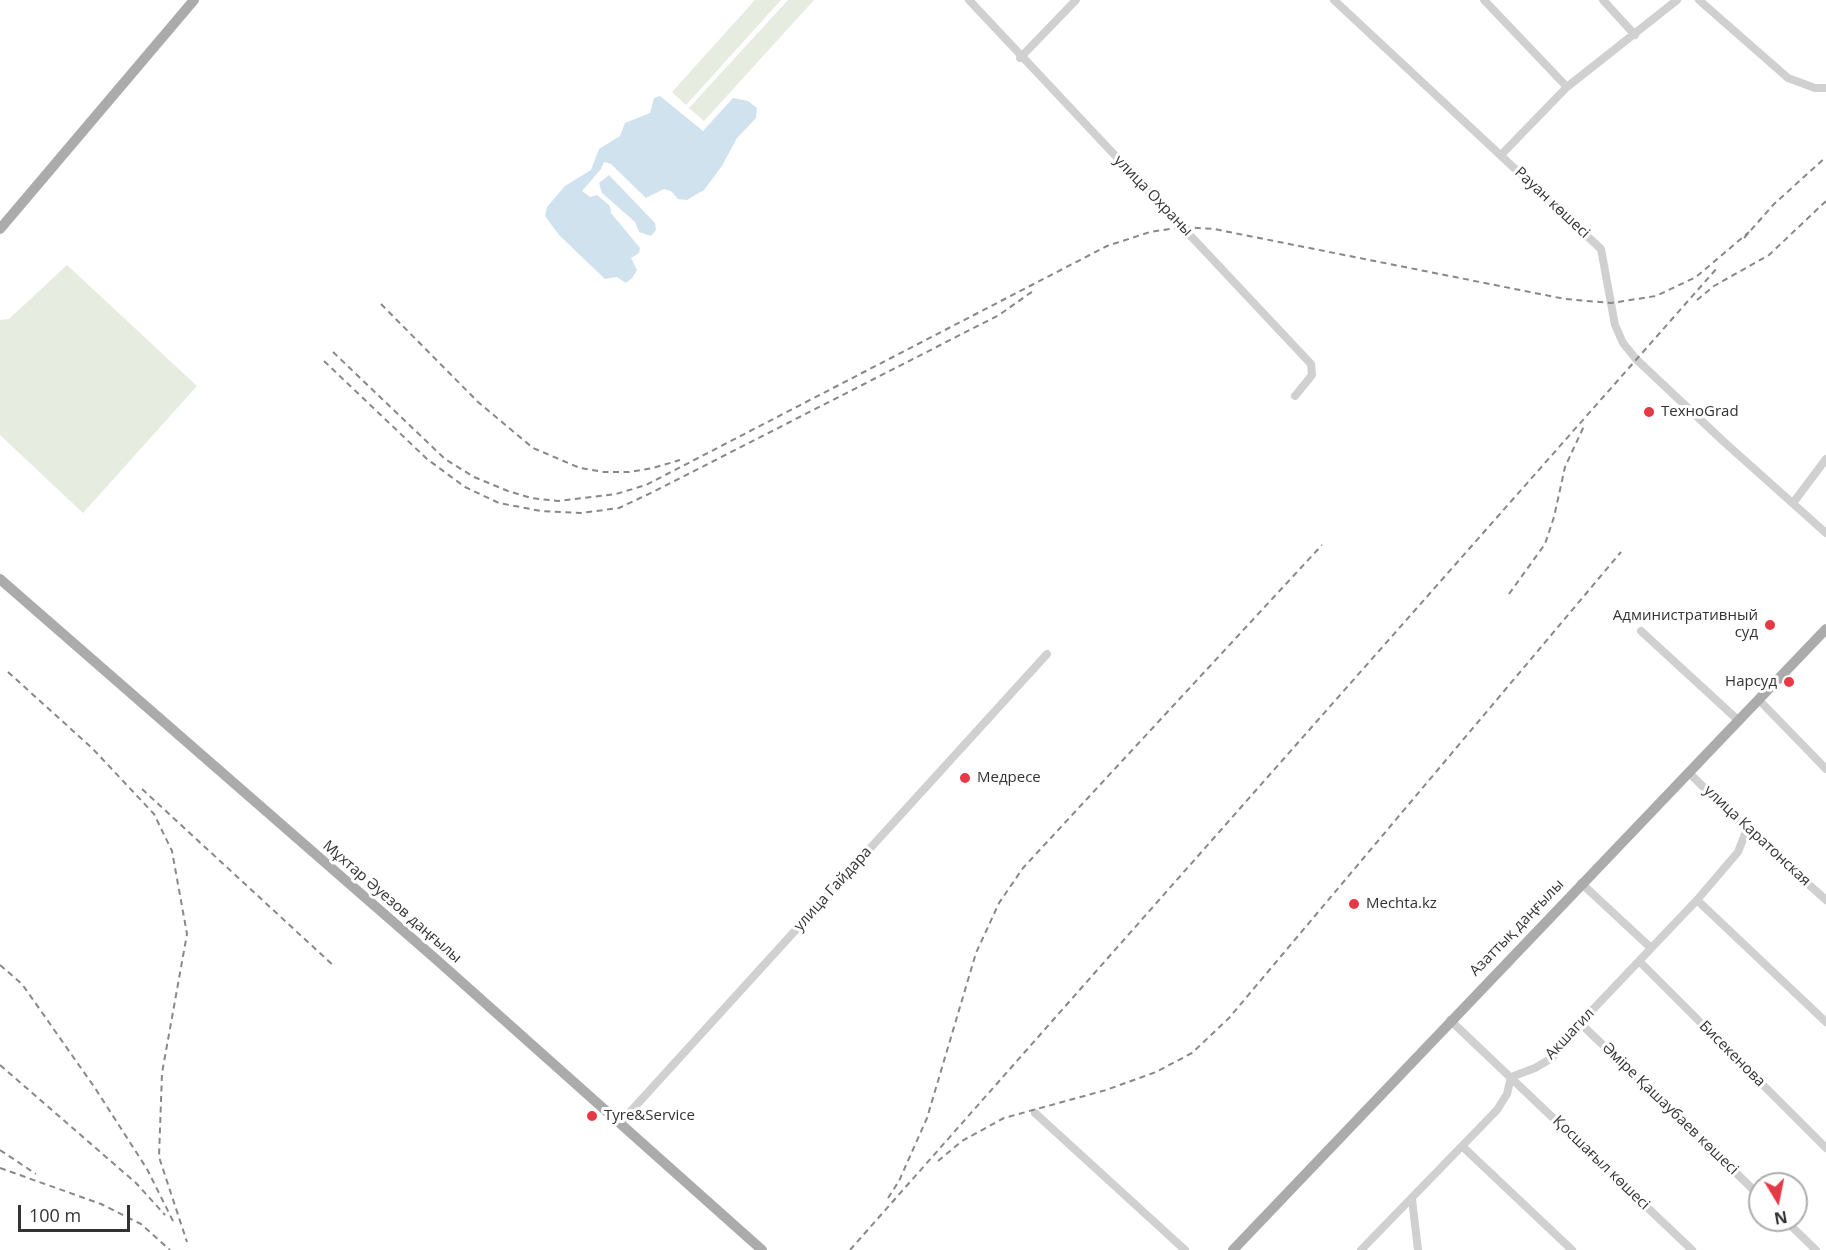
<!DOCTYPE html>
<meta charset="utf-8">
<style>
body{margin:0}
#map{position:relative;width:1826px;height:1250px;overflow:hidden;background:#fff;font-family:"Open Sans",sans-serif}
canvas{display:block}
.north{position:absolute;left:1748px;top:1172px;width:60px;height:60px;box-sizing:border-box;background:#fff;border:2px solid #adadad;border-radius:50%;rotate:170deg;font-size:16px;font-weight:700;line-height:24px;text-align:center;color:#333}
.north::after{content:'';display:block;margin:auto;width:21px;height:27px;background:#e63946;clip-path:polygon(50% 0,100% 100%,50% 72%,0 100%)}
.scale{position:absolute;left:18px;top:1205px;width:112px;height:27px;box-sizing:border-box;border:3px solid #333;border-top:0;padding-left:8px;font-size:18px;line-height:21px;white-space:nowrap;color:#333;-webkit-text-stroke:4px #fff;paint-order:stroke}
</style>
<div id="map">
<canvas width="1826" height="1250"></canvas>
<div class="north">N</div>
<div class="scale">100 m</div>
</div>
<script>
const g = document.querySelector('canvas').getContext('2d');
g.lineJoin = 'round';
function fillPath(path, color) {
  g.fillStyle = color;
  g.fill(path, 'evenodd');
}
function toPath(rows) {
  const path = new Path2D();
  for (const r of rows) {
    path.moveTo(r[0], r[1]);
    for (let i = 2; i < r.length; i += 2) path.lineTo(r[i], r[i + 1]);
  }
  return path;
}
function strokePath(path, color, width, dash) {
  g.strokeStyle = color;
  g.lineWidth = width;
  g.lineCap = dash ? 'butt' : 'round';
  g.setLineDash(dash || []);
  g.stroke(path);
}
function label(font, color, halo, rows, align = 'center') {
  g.font = font + ' "Open Sans",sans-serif';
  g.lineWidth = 6;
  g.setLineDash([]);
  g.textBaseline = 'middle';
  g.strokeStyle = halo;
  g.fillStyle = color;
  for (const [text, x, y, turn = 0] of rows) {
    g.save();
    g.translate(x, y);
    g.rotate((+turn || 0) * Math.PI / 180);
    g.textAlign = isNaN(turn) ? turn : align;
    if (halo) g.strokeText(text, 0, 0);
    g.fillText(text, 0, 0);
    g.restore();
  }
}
fillPath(toPath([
 [755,0,781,0,686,105,672,92],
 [788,0,814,0,704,121,689,108],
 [67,265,197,386,83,513,0,435,0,320,9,319]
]), '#e6ecdf');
fillPath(toPath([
 [660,96,703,131,733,98,748,101,757,108,756,118,737,138,722,166,704,190,687,200,678,199,671,191,664,189,646,198,611,164,604,162,601,169,582,191,590,197,597,195,610,206,611,213,640,248,639,253,631,258,637,270,632,278,626,283,617,277,605,279,559,235,545,216,547,207,565,186,591,170,599,149,620,136,625,123,650,113,654,98],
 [609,175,655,223,656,230,651,236,639,232,635,222,602,193,599,183]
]), '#cfe2ee');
strokePath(toPath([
 [969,0,1311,364,1312,375,1295,396],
 [1334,0,1601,249,1615,325,1623,343,1636,359,1723,441,1826,533],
 [1484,0,1567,87],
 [1603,0,1635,35],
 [1699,0,1788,78,1815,88,1826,88],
 [1020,58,1076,0],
 [1501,155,1567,87,1677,0],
 [1793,503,1826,459],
 [1641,631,1739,721],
 [1759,700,1826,769],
 [1688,772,1747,829,1826,900],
 [1581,883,1651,948],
 [1697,900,1826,1022],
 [1639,961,1826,1148],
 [1450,1020,1692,1250],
 [1580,1023,1760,1196],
 [1035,1113,1185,1250],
 [620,1123,1047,654],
 [1463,1147,1572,1250],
 [1412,1199,1418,1250],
 [1785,1220,1816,1250],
 [1361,1250,1497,1110,1507,1094,1511,1077,1535,1068,1552,1058,1580,1023,1697,900,1738,852,1747,829]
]), '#d0d0d0', 8);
strokePath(toPath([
 [0,229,194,0],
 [0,579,438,961,762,1250],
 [1233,1250,1826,629]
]), '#ababab', 10);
strokePath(toPath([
 [1744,238,1774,204,1826,157],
 [1697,300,1714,286,1769,255,1826,201],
 [381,304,478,402,533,448,580,468,604,472,629,472,653,468,680,460],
 [333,352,445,459,474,477,508,491,531,498,558,501,616,494,646,485,1107,246,1150,232,1183,227,1214,229,1565,299,1611,303,1656,296,1696,277,1749,232],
 [324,361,427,459,465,487,499,503,541,511,581,513,619,508,653,492,999,315,1033,291],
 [1509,594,1545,544,1554,517,1565,467,1584,426],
 [8,672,93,749,154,814,172,851,187,934,162,1073,159,1157,187,1242],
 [142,789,335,967],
 [0,965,22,984,95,1088,147,1169,174,1223],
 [0,1065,136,1183,165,1215],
 [0,1150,36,1174],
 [938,1161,962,1141,1004,1118,1106,1090,1156,1072,1192,1053,1229,1018,1621,552],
 [0,1168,101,1204,141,1224,170,1250],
 [888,1198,899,1181,927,1118,976,953,999,903,1023,868,1322,545],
 [850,1250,1718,267]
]), '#888', 2, [6, 4.5]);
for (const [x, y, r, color] of [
 [1649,412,6,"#e63946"],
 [1770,625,6,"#e63946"],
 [1789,682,6,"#e63946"],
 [965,778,6,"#e63946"],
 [1354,904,6,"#e63946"],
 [592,1116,6,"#e63946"]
]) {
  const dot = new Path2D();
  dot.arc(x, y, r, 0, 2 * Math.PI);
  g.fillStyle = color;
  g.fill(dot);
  strokePath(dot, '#fff', 2);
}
label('15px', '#333', '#fff', [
 ["улица Охраны",1153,196,46],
 ["Рауан көшесі",1552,203,43],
 ["улица Каратонская",1757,836,43],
 ["улица Гайдара",833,889,-48],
 ["Мұхтар Әуезов даңғылы",392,902,41],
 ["Азаттық даңғылы",1517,928,-46],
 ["Акшагил",1570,1034,-47],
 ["Бисекенова",1732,1054,45],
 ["Әміре Қашаубаев көшесі",1670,1109,44],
 ["Қосшағыл көшесі",1601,1163,44]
]);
label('15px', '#333', '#fff', [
 ["ТехноGrad",1661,412],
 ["Административный",1758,616,"right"],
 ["суд",1758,633,"right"],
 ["Нарсуд",1777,682,"right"],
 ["Медресе",977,778],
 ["Mechta.kz",1366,904],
 ["Tyre&Service",604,1116]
], 'left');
</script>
